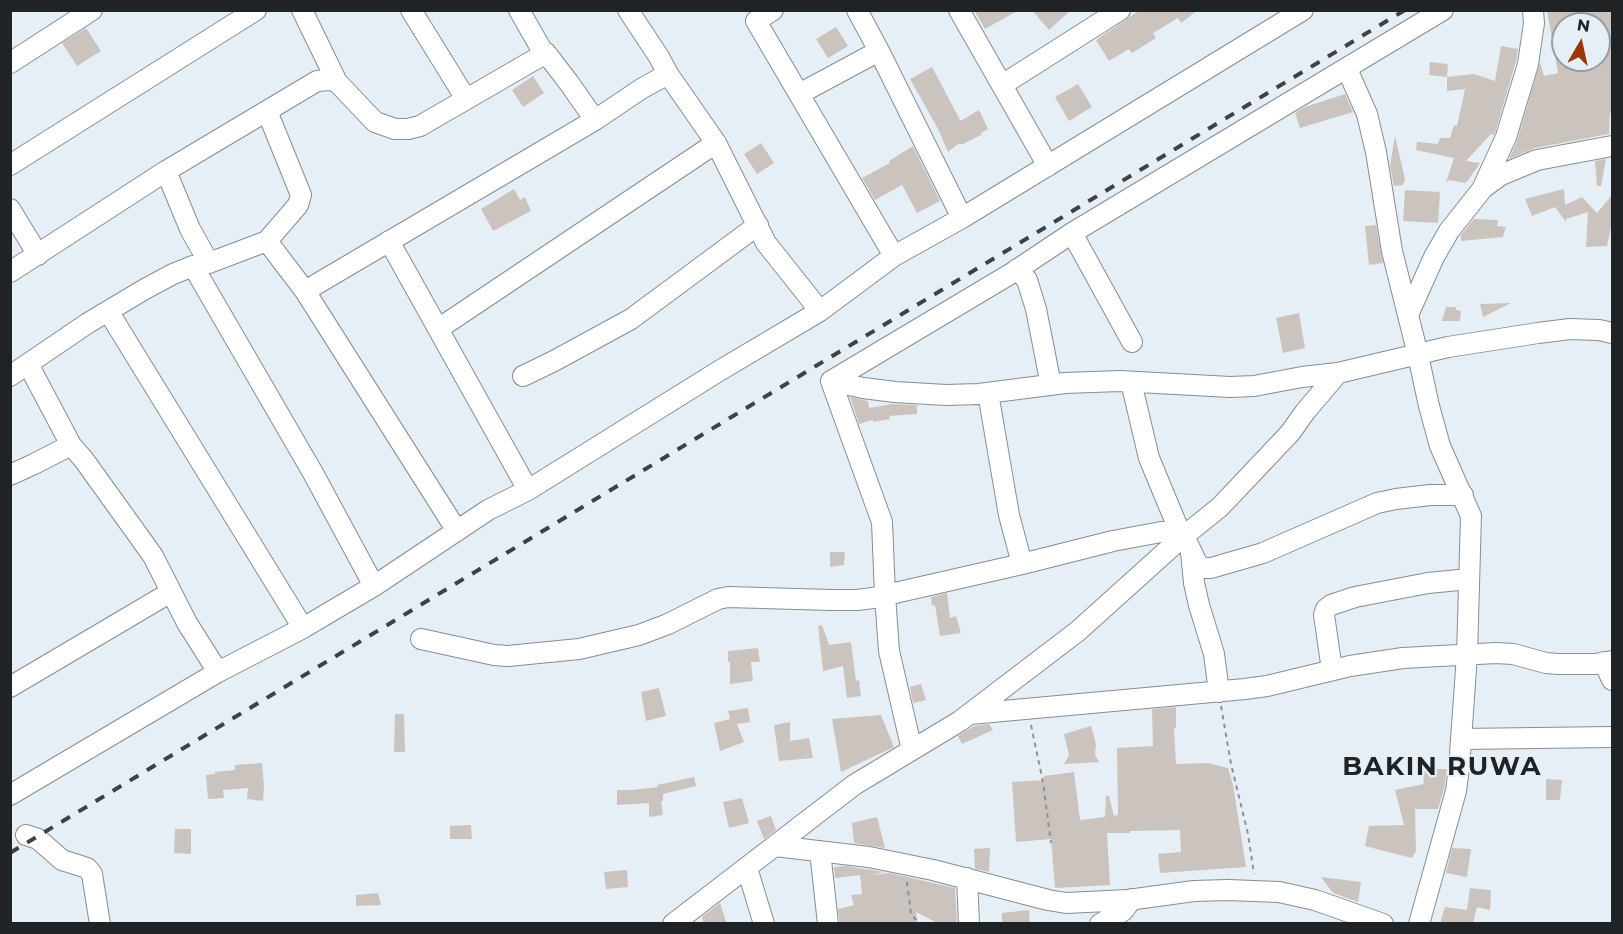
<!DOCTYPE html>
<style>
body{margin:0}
#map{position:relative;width:1623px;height:934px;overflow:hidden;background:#e7eff6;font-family:Montserrat,sans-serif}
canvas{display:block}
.frame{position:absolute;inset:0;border:12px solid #202325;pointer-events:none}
.north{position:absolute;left:1551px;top:12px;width:60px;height:60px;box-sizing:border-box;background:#e7eff6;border:2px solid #979da2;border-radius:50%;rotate:9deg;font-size:16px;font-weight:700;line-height:24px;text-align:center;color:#202325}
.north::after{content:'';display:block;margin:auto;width:21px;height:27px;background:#9b3609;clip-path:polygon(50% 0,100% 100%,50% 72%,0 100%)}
</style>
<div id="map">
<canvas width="1623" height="934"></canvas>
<div class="frame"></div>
<div class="north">N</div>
</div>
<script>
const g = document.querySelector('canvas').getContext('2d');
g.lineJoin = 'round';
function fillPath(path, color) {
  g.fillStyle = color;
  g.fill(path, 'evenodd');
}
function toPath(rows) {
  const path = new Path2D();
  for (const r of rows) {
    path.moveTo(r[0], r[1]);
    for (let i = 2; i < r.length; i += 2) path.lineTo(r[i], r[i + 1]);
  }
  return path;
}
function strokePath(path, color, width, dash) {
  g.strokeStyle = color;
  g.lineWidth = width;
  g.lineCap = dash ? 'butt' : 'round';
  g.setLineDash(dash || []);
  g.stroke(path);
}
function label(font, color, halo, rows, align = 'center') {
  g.font = font + ' Montserrat,sans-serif';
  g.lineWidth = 4.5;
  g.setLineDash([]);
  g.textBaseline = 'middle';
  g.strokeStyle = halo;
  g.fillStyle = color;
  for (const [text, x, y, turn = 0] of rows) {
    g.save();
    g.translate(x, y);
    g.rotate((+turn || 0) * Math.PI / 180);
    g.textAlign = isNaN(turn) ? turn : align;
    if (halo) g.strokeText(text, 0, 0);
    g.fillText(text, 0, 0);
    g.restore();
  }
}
fillPath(toPath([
 [974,10,1019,10,985,29],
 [1032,10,1071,10,1049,30],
 [1140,10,1198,10,1181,23,1178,18,1153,33,1156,38,1132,53,1129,49,1109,61,1096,40],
 [1547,10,1611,10,1612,16,1612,114,1610,112,1609,134,1535,148,1509,159,1517,141,1540,62,1544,76,1558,73],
 [1563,24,1599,24,1599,60,1563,60],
 [836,27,848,46,828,58,816,39],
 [86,28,101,51,77,66,62,43],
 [1501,46,1518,49,1516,61,1495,133,1494,135,1491,134,1466,161,1480,163,1466,183,1449,180,1446,182,1454,158,1416,150,1417,142,1438,144,1440,138,1450,138,1454,125,1457,126,1465,89,1447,91,1447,77,1474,74,1495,81],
 [1430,62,1448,64,1447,77,1429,75],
 [932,67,960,120,962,120,979,110,988,129,981,133,981,135,963,144,958,144,948,152,938,129,910,79],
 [533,76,544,93,523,107,512,90],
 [1078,84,1092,107,1069,121,1055,97],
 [1345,94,1353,112,1300,128,1295,113,1305,107],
 [1395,136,1405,179,1403,185,1394,186,1390,166],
 [761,143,774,163,757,174,744,154],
 [913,146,940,201,917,213,902,185,875,200,862,178,890,163,889,161],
 [1606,159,1601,186,1597,186,1595,161],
 [514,189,520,200,525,197,531,211,493,231,481,209],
 [1564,189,1565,205,1582,197,1598,214,1598,212,1612,195,1612,223,1607,246,1586,247,1588,212,1566,219,1566,222,1555,207,1532,216,1525,199],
 [1405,190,1440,192,1438,223,1403,221],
 [1474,219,1498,220,1497,226,1506,227,1503,237,1461,241,1461,235],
 [1376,225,1383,263,1369,265,1365,226],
 [1511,303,1483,317,1480,304],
 [1446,307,1456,307,1456,310,1461,311,1460,321,1442,321],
 [1299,313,1305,348,1283,353,1276,318],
 [850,397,868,401,869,408,892,404,917,405,917,414,889,416,890,419,873,422,873,420,859,424],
 [830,552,845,552,844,565,830,567],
 [947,593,950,618,956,616,961,633,940,636,935,605,932,606,931,597],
 [822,625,829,645,851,642,856,681,859,680,861,696,847,698,843,666,823,671,818,626],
 [758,648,760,662,751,662,753,681,730,684,730,662,728,662,728,651],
 [921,684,926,700,913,703,910,687],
 [659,688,666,716,646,721,641,692],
 [1176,707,1176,728,1174,728,1176,764,1207,763,1228,768,1233,785,1246,867,1160,873,1158,854,1181,852,1180,830,1130,831,1130,833,1107,833,1110,885,1055,888,1051,839,1016,842,1012,782,1044,780,1044,776,1074,772,1080,820,1105,817,1106,796,1109,796,1114,816,1118,815,1117,748,1153,746,1152,709],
 [748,708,750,722,737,724,744,742,720,751,714,723,730,719,728,711],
 [395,714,404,714,405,752,394,752],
 [881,715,894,747,841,772,832,719],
 [790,722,790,741,809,738,813,758,779,761,774,725],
 [989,724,993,730,962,744,958,736,974,726],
 [1091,726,1096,744,1095,755,1099,762,1064,764,1069,755,1064,734],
 [262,763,264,786,263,801,247,799,248,788,223,790,224,798,208,799,206,775,215,774,215,772,235,770,235,765],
 [1422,769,1447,769,1444,789,1438,809,1415,809,1416,851,1412,858,1365,846,1369,826,1404,825,1395,790,1424,784],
 [694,777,696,786,663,794,663,801,661,801,663,815,649,817,649,803,617,805,617,790,632,790,658,787,657,785],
 [1546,779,1562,780,1560,800,1546,800],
 [742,798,749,823,729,828,723,802],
 [771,816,776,830,764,839,757,821],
 [877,817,885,848,854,843,852,823],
 [471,825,472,839,450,839,450,826],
 [175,829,191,829,191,854,174,853],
 [990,848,989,872,975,869,974,849],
 [1452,848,1471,849,1467,877,1446,873],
 [846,866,884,872,871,875,890,873,955,888,957,924,939,924,916,912,917,924,840,924,838,909,854,905,851,895,862,894,860,875,835,878,834,867],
 [627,870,628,887,606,889,604,872],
 [1321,877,1361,882,1358,902,1333,893],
 [1470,888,1491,890,1490,910,1477,907,1473,924,1440,924,1445,907,1467,910],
 [378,893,381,905,356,906,356,895],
 [720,903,727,924,704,924,702,917],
 [1029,910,1030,924,1002,924,1002,913]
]), '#cbc3bd');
const minor = toPath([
 [302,10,337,82],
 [411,10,466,99],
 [519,10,543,52,546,53,569,83,595,120],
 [628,10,659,57,668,74,716,143,766,243,820,311],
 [773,10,756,21,894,256],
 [857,10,879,51,962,218],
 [959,10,1048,166],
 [10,63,92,10],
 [1347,69,1367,114,1376,152,1392,251,1418,355,1429,406,1440,446,1471,516,1467,655,1459,768,1456,791,1419,924],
 [1002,85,1120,10],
 [799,94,879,51],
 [267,111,301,195,298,205,267,241],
 [10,165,256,10],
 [1484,185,1506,137,1528,64,1534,23,1533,10],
 [10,209,38,255],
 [1072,233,1132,342],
 [389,241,528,490],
 [209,263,190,229,166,171,317,81,330,80,337,82,375,122,395,129,408,129,420,126,546,53],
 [193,266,313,473,374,586],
 [1017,269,1027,280,1036,309,1051,385],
 [10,272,166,171],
 [305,291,457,531],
 [108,311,303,628],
 [1408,315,1434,257,1449,231,1483,188,1501,175,1537,160,1612,146],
 [438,329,716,143],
 [28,364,71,445],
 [10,376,88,323,145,289,173,274,193,266,209,263,267,241,305,291,595,120,641,89,668,74],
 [523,376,554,361,631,319,758,225],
 [831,381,863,388,895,392,946,395,979,394,1065,383,1120,381,1230,387,1254,386,1302,377,1338,373,1448,347,1538,333,1570,329,1599,330,1612,333],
 [831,381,1012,273,1072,233,1443,10],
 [831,381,882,522,885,595,889,651,912,750],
 [1131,382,1149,458,1181,535],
 [988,393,1009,515,1022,564],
 [10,475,34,464,71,445,84,460,153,556,187,623,218,672],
 [1191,552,1194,583,1199,605,1214,654,1219,692],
 [421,639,494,655,508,656,579,649,639,635,668,624,718,599,728,597,831,600,857,600,873,598,1022,564,1113,541,1161,532,1174,532,1184,536,1198,565,1204,568,1211,568,1263,553,1377,503,1396,499,1430,495,1463,495],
 [1604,662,1612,680],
 [1332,670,1324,615,1326,609,1331,605,1355,597,1428,583,1469,579],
 [10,687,171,592],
 [970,714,1245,689,1267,686,1350,666,1403,658,1496,653,1513,654,1546,663,1558,664,1595,664,1612,661],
 [1461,739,1612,737],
 [10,795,218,672,303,628,374,586,488,510,528,490,719,371,820,311,894,256,962,218,1303,10],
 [26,835,38,839,62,860,87,868,92,874,100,924],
 [775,846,869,857,933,870,1048,900,1066,903,1128,900,1194,891,1228,890,1279,892,1315,900,1383,924],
 [820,851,828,924],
 [747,868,764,924],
 [967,878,969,924],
 [673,924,854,785,960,721,1078,631,1179,540,1220,507,1290,433,1305,412,1338,373],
 [1100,924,1123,911,1132,899]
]);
strokePath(minor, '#868d94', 22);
strokePath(toPath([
 [1221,706,1231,764,1248,834,1254,874],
 [1031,725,1043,782,1051,843],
 [907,882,911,914,920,924]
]), '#8b9196', 2, [4.5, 4.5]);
strokePath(minor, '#fff', 20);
strokePath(toPath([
 [10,853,1405,10]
]), '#3e4245', 4, [10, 10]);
g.letterSpacing = '1.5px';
label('bold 26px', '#202325', '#e7eff6', [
 ["BAKIN RUWA",1442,767]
]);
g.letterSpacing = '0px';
</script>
